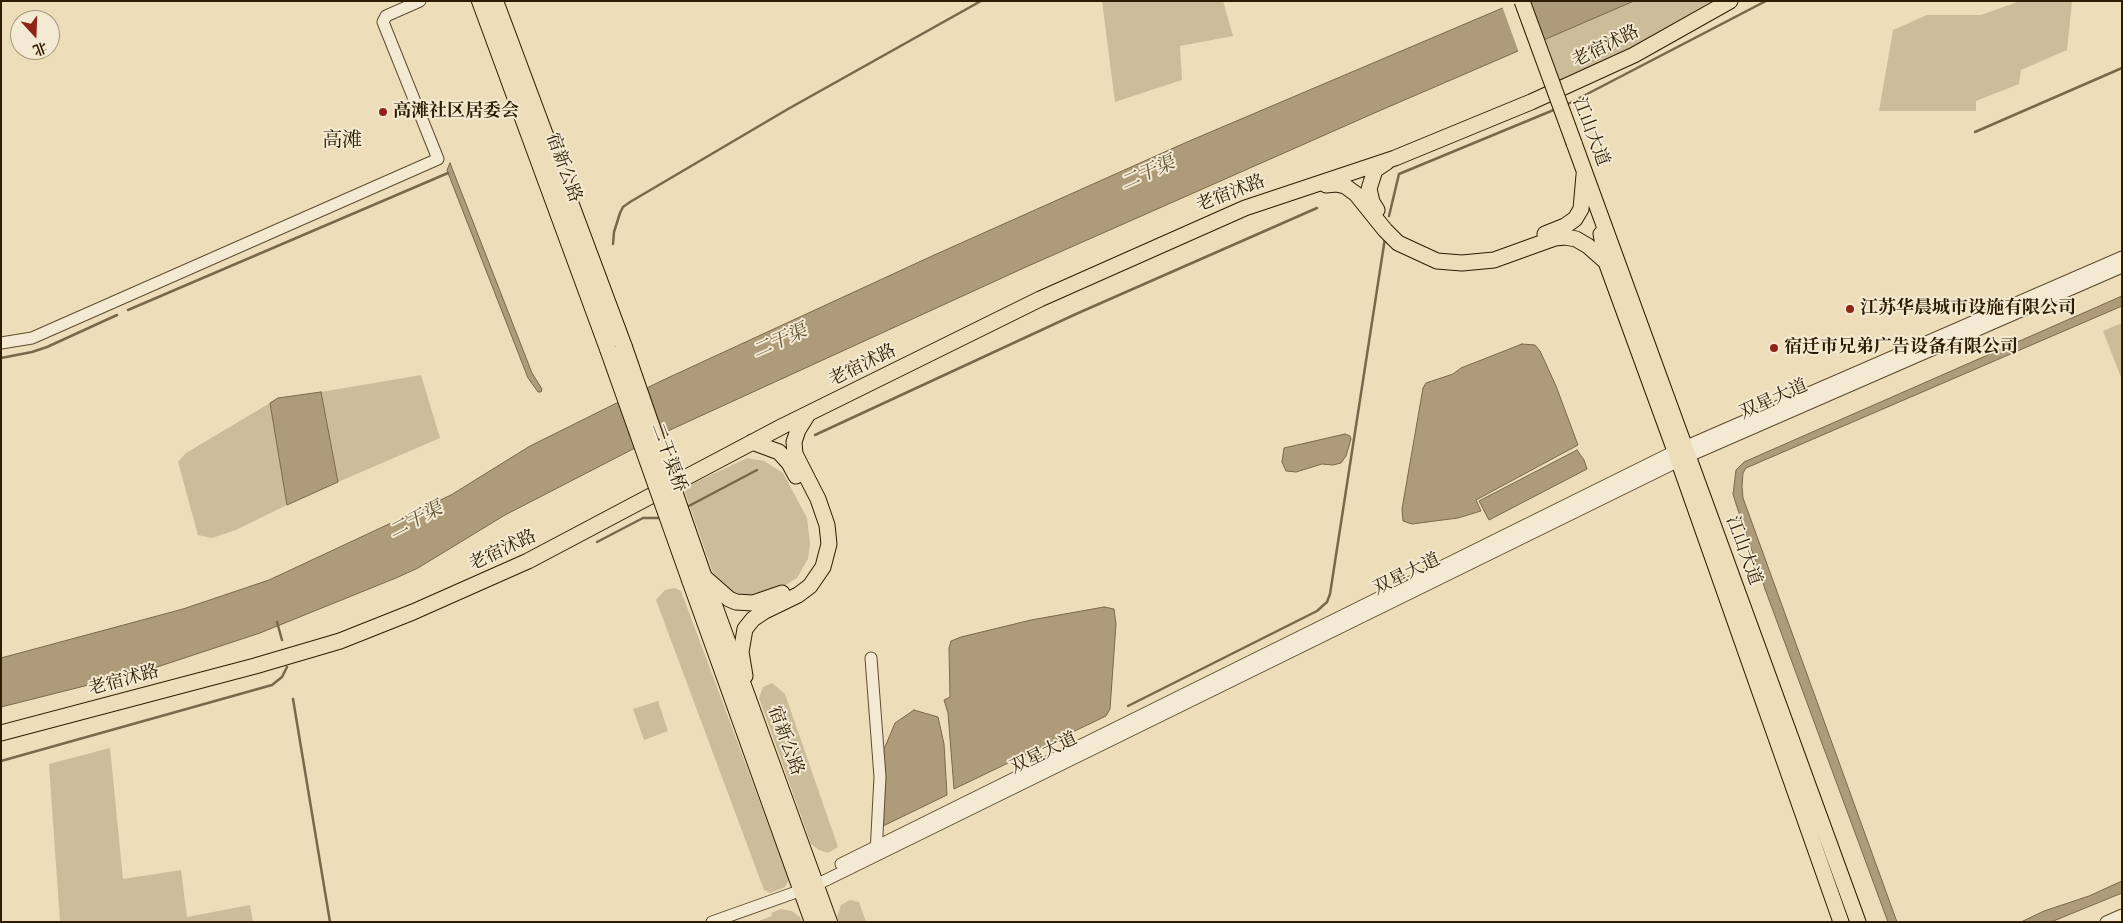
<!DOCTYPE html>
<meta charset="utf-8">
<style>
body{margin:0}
#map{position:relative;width:2123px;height:923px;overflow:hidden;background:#eeddb9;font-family:Cardo,"Noto Serif SC",serif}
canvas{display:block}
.frame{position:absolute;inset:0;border:2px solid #2e1c01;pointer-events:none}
.north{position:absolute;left:10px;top:10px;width:50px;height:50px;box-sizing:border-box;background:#f4e9d2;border:1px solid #a5977e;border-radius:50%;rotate:160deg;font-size:14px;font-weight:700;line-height:20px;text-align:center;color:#2e1c01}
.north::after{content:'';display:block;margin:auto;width:18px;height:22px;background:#8f2418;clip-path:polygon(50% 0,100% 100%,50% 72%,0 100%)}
</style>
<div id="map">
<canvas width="2123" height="923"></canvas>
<div class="frame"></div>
<div class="north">北</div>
</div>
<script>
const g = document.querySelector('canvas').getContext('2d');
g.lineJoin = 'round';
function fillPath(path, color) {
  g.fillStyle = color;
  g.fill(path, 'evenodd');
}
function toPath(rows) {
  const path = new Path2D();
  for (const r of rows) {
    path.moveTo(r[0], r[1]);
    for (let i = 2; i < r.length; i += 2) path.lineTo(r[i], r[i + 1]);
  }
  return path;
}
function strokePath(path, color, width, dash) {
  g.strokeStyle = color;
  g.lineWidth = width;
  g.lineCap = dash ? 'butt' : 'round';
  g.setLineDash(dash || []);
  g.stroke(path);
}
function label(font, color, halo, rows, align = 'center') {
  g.font = font + ' Cardo,"Noto Serif SC",serif';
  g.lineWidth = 4;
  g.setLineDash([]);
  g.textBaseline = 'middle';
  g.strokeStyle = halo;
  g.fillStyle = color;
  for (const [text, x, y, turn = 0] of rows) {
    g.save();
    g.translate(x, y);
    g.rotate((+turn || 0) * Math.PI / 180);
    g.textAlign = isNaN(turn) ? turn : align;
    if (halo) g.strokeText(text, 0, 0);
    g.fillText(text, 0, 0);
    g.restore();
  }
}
fillPath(toPath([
 [1102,1,1223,1,1233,36,1180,46,1182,80,1115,102],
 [1530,1,1712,1,1656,35,1560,84],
 [2020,1,2072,1,2067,50,2021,70,2019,84,1976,101,1976,111,1879,111,1893,30,1927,15,1981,15],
 [2122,323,2122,380,2103,331],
 [421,375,440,438,338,482,321,392],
 [270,403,287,505,236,530,212,538,198,535,178,462,186,453],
 [747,458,764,461,783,473,807,518,810,543,808,559,797,578,776,591,760,596,735,598,714,576,684,490,690,485],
 [675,588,681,591,789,880,785,887,770,893,764,890,656,600,665,590],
 [772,683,785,694,838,847,828,853,819,850,811,844,759,698,763,687],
 [658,701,668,731,644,740,633,709],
 [110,748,123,879,181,870,187,917,250,905,253,922,60,922,49,764],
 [850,900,859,902,866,922,839,922,837,917,841,905],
 [781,909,792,911,800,917,802,922,756,922,772,916,771,913]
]), '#cdbc9a');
const water = toPath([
 [1519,1,1634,1,1379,111,1026,267,670,430,505,515,418,568,396,578,260,633,148,670,1,707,1,658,183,609,269,580,451,495,530,446,661,381,932,256,1187,142,1519,1],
 [450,163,532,373,542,389,541,392,538,392,528,378,448,173,447,170,450,163],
 [2122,296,2122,306,1746,468,1743,473,1742,486,1743,498,1897,922,1888,922,1765,589,1737,507,1733,494,1736,470,1744,462,2122,296],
 [1522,344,1535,345,1540,351,1556,386,1578,445,1476,500,1481,511,1458,518,1412,524,1403,521,1402,509,1423,388,1426,383,1453,374,1461,368,1522,344],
 [321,392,338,482,287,505,270,403,278,398,321,392],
 [1345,434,1350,436,1351,439,1346,456,1341,463,1333,465,1322,464,1296,472,1286,471,1282,462,1284,448,1345,434],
 [1577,450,1584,460,1587,469,1489,520,1479,501,1577,450],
 [1104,607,1114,609,1116,624,1110,709,1106,716,954,789,948,713,944,700,950,697,949,648,951,641,961,637,1031,620,1104,607],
 [914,710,938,717,944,744,947,795,883,826,885,769,882,754,895,723,914,710],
 [2122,881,2122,893,2051,922,2021,922,2044,911,2089,896,2122,881]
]);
fillPath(water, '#ad9b7a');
strokePath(water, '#7a684a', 1);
fillPath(toPath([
 [1513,1,1526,1,1541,44,1519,53,1502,6]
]), '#eeddb9');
strokePath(toPath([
 [1566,105,1766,1],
 [1975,132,2122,68],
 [1389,216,1399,174,1556,109],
 [613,244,614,232,620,213,623,207,630,202,788,109,981,1],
 [128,310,448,173],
 [1,358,32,352,47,347,117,315],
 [815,435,1076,314,1317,208],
 [685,508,757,470],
 [597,542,643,518,662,518],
 [277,622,282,640],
 [293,699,330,922],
 [1128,706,1317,611,1327,602,1330,594,1385,238],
 [1,761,272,685,282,677,287,667]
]), '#7a684a', 2.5);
const minor = toPath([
 [1,343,32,338,438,159,383,22,386,16,420,1],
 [871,658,880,777,876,853],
 [841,864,1675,451,2122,257],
 [712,922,816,885,1689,456,2122,267],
 [2106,922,2122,915]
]);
const major = toPath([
 [1574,143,1858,922],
 [1326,185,1336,184,1345,186,1356,194,1385,230,1398,243,1437,261,1462,263,1494,260,1555,238,1565,237,1576,239,1588,246,1606,262],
 [1377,210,1372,202,1369,189,1375,170,1387,162],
 [1545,234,1565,226,1575,219,1581,209,1584,175],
 [1601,234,1606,262,1675,451,1841,922],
 [752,442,779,452,789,463,796,476],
 [704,577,729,599,736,602,753,603,782,593],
 [745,676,741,652,745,629,753,619,765,611,798,595,810,586,823,567,829,544,827,525,818,499,795,454,794,442,798,430,808,414],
 [1,733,255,666,340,641,413,612,528,561,783,426,1040,299,1245,208,1395,158,1531,102,1634,55,1730,1]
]);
const highway = toPath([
 [480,1,608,349],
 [495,1,624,347],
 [703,575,829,922],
 [690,580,813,922]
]);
strokePath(minor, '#5e4c2f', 13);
strokePath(major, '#2e1c01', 17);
strokePath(highway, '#2e1c01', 18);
strokePath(minor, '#f4e9d2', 11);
strokePath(major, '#eeddb9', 15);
strokePath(highway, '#eeddb9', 16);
const majorBridge = toPath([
 [1522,1,1574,143]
]);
const highwayBridge = toPath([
 [624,347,703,575],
 [608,349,690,580]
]);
strokePath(majorBridge, '#2e1c01', 17, []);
strokePath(highwayBridge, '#2e1c01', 18, []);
strokePath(majorBridge, '#eeddb9', 15);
strokePath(highwayBridge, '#eeddb9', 16);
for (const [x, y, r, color] of [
 [383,112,5,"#8f2418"],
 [1850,309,5,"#8f2418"],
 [1774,348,5,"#8f2418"]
]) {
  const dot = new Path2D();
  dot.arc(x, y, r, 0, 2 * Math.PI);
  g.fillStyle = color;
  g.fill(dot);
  strokePath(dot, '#f4e9d2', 2);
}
label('18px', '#2e1c01', '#f4e9d2', [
 ["老宿沭路",1606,47,-26],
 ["江山大道",1590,132,69],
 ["宿新公路",563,168,70],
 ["老宿沭路",1231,194,-21],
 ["老宿沭路",863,366,-26],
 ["双星大道",1774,400,-24],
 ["二干渠桥",668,458,70],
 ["老宿沭路",503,551,-25],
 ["江山大道",1743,551,70],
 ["双星大道",1407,575,-26],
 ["老宿沭路",124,681,-15],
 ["宿新公路",785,741,70],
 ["双星大道",1044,754,-26]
]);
label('bold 18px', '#2e1c01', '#f4e9d2', [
 ["高滩社区居委会",393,112],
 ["江苏华晨城市设施有限公司",1860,309],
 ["宿迁市兄弟广告设备有限公司",1784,348]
], 'left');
label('italic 19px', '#614f31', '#f4e9d2', [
 ["二干渠",1148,174,-24],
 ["二干渠",780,342,-24],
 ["二干渠",416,521,-27]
]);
label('20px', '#2e1c01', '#f4e9d2', [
 ["高滩",342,141]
]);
</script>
